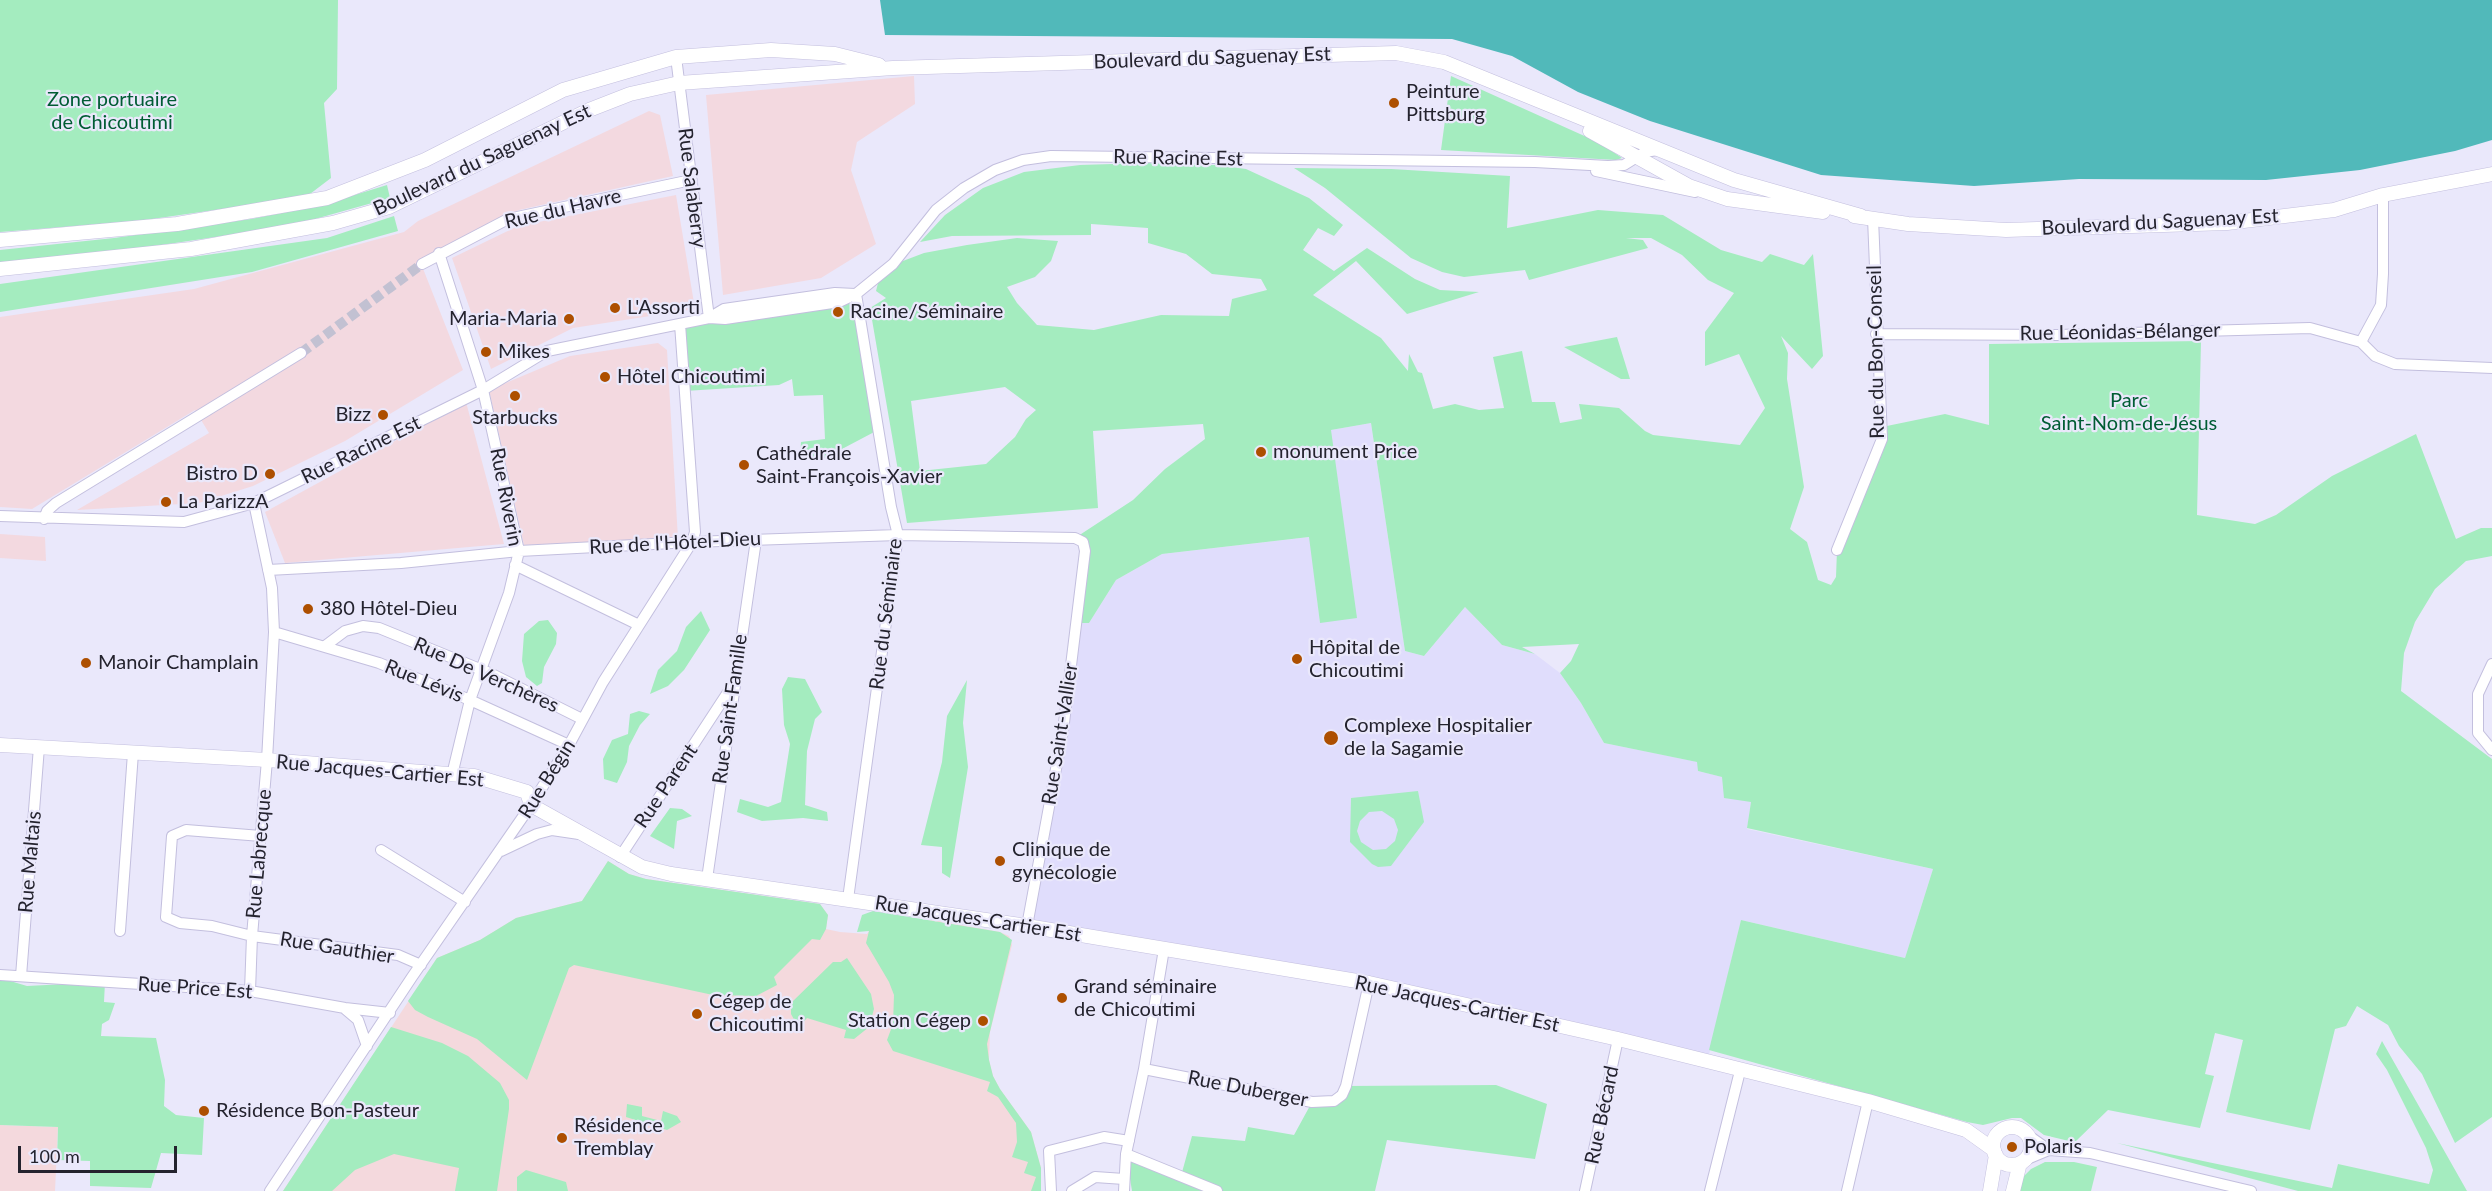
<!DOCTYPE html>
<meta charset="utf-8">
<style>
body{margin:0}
#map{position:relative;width:2492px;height:1191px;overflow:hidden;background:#eae8fb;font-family:Lato,sans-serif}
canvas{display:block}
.scale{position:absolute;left:18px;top:1146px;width:159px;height:27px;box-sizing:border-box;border:3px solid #24232e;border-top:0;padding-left:8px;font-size:18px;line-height:21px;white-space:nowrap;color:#24232e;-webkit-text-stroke:4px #eae8fb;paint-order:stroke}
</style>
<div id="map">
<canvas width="2492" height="1191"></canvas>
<div class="scale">100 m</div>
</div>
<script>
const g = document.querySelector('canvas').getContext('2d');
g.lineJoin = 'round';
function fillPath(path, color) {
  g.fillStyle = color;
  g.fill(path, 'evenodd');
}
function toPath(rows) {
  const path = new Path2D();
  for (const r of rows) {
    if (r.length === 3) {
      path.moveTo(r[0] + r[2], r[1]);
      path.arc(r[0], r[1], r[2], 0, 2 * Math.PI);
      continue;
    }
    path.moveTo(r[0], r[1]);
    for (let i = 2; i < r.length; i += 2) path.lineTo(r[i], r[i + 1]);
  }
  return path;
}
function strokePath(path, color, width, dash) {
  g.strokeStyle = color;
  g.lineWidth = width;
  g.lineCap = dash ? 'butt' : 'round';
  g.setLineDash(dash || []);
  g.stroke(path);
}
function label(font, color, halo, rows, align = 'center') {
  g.font = font + ' Lato,sans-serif';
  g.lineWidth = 4.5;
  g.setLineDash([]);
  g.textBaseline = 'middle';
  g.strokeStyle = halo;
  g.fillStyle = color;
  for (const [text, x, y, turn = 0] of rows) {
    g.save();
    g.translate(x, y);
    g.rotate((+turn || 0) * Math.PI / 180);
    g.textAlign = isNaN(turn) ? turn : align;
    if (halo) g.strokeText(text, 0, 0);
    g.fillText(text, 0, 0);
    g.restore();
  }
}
fillPath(toPath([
 [914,76,915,104,857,142,851,170,876,244,821,278,723,295,706,95],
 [649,111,660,115,673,176,519,210,420,261,463,370,345,441,253,486,199,503,77,510,209,433,195,410,32,509,0,507,0,317,194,289,404,232,418,221],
 [676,195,695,309,573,328,491,369,452,258,518,226],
 [658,343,667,350,678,539,524,545,489,390,570,356],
 [466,402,504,544,285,563,265,512],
 [0,534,45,537,46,561,0,558]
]), '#f3d9e0');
fillPath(toPath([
 [1371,423,1405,651,1424,656,1465,607,1502,645,1535,654,1560,673,1581,703,1604,743,1698,762,1698,771,1723,777,1751,802,1747,829,1933,869,1905,958,1741,920,1707,1063,1369,983,1027,926,1076,623,1089,623,1116,580,1162,554,1310,537,1320,623,1331,430]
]), '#e0ddfc');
fillPath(toPath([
 [608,861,629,874,646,879,820,904,828,915,826,929,840,932,867,934,869,931,934,920,1000,932,1009,936,1012,945,990,1032,989,1060,993,1076,1000,1089,1031,1132,1041,1168,1041,1191,283,1191,437,958,480,940,516,918,582,901],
 [0,1125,58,1127,55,1191,0,1191]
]), '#f4d9dd');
fillPath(toPath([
 [0,0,338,0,337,89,324,103,331,178,306,197,138,221,0,232],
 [1451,76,1600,143,1622,158,1616,160,1441,150],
 [1145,163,1215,165,1246,169,1309,198,1343,225,1334,236,1318,228,1303,250,1334,271,1367,248,1415,279,1440,290,1479,292,1407,314,1356,261,1313,295,1381,338,1408,371,1409,354,1418,372,1422,373,1433,409,1455,404,1479,410,1504,408,1493,357,1522,351,1532,402,1555,402,1560,423,1582,419,1579,404,1619,408,1645,431,1653,435,1740,445,1765,408,1739,354,1705,366,1705,332,1734,293,1708,280,1682,255,1651,238,1626,238,1643,240,1648,248,1529,280,1525,270,1464,277,1442,272,1411,258,1325,188,1294,168,1391,169,1510,176,1507,228,1598,210,1663,215,1721,250,1762,262,1770,254,1804,265,1813,254,1823,356,1812,369,1781,336,1788,353,1787,379,1804,487,1790,529,1807,542,1818,580,1831,585,1836,577,1837,550,1882,427,1945,414,1989,425,1989,344,2201,341,2197,515,2255,524,2276,515,2332,476,2416,434,2456,539,2481,528,2492,528,2492,556,2466,561,2435,589,2415,622,2404,653,2401,691,2492,759,2492,1117,2455,1143,2422,1074,2399,1046,2388,1025,2357,1006,2346,1026,2335,1029,2310,1130,2226,1112,2243,1040,2215,1033,2205,1074,2214,1076,2200,1128,2108,1110,2076,1141,2069,1141,2044,1135,2021,1118,2012,1118,1983,1125,1967,1122,1709,1050,1741,920,1905,958,1933,869,1747,828,1751,802,1724,798,1722,777,1698,771,1697,762,1604,743,1581,703,1560,673,1571,661,1579,644,1522,647,1535,654,1502,645,1465,607,1424,656,1405,651,1371,423,1331,430,1357,618,1320,623,1309,537,1162,554,1116,580,1089,623,1076,623,1085,551,1075,538,1133,500,1165,469,1205,439,1203,424,1093,431,1098,508,907,523,870,308,886,298,876,291,878,283,895,264,924,253,967,245,1017,238,1058,241,1051,261,1035,277,1007,287,1017,303,1037,325,1094,330,1161,315,1229,316,1232,299,1267,290,1261,279,1212,274,1186,254,1148,243,1148,228,1091,224,1091,235,952,236,920,242,945,215,983,188,1024,172,1080,165],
 [1005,387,1036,410,1026,419,1015,437,986,464,920,471,911,401],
 [387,185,390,198,290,226,80,257,0,265,0,250,114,238,251,219,322,205],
 [394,216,398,231,252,272,0,312,0,284,327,238],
 [856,294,878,430,823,459,800,460,801,442,825,439,823,395,794,396,792,379,779,385,685,391,680,324],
 [1617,337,1630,379,1621,379,1564,347],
 [701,611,710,630,684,670,668,686,650,694,658,670,677,651,686,627],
 [548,620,557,633,556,644,544,667,542,683,537,686,526,677,522,661,524,634,539,621],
 [788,677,805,679,822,712,815,719,807,751,805,805,827,812,828,821,803,818,762,821,737,812,740,799,768,807,781,802,790,744,784,725,782,689],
 [967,680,963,723,968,767,950,878,942,873,942,847,921,845,942,762,947,716],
 [639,711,650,714,640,725,629,746,627,762,617,783,604,779,603,759,612,740,628,734,630,714],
 [1418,791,1424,822,1391,866,1378,867,1372,864,1350,842,1351,798],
 [1382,811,1394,819,1398,830,1395,841,1386,849,1373,850,1361,842,1357,831,1360,821,1369,812],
 [670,808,682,809,692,816,677,821,674,849,650,836],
 [608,861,629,874,646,879,820,904,828,915,826,929,820,940,812,939,774,977,777,985,756,996,713,995,574,965,569,968,527,1080,477,1039,428,1017,415,1010,408,1001,437,958,480,940,516,918,582,901],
 [873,911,1000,932,1012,940,987,1044,989,1060,993,1076,1000,1089,1031,1132,1041,1168,1041,1191,1031,1191,1036,1177,1024,1173,1028,1162,1012,1157,1017,1142,1016,1123,998,1097,987,1091,990,1082,893,1051,887,1040,893,1024,894,995,889,982,866,943,869,931,857,932,862,915],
 [847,958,871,994,874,1009,869,1027,854,1039,844,1038,846,1030,807,1018,800,1026,797,1025,791,1014,791,1003,833,962,841,962],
 [0,978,27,986,105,982,104,1002,115,1003,109,1020,102,1024,101,1036,156,1038,165,1080,164,1106,176,1115,204,1118,202,1155,161,1153,151,1188,90,1186,90,1161,57,1160,58,1127,0,1125],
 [391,1027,442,1043,468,1056,500,1083,509,1100,509,1109,497,1191,455,1191,459,1168,394,1154,355,1170,332,1191,283,1191],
 [2382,1041,2467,1191,2298,1191,2117,1143,2332,1188,2338,1164,2429,1184,2433,1170,2426,1148,2387,1070,2376,1054],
 [1496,1085,1547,1104,1535,1159,1387,1140,1375,1191,1132,1191,1126,1154,1181,1176,1192,1136,1245,1141,1248,1127,1294,1135,1312,1102,1323,1103,1346,1086],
 [627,1104,642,1107,642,1116,661,1121,663,1111,677,1116,681,1122,667,1130,626,1117],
 [2045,1162,2074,1162,2097,1167,2091,1191,2015,1191,2021,1179,2031,1169],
 [526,1170,566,1182,568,1191,517,1191,517,1177]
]), '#a4ecbf');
fillPath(toPath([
 [880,0,2492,0,2492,140,2455,151,2360,170,2266,180,2079,179,1974,186,1821,175,1650,121,1578,92,1512,56,1452,39,885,35]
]), '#51b9ba');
strokePath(toPath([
 [301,353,422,264]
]), '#c2c1d2', 10, [10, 5]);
const minor = toPath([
 [676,57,709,318],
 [1596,171,1695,192],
 [439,253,483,390,519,551,509,593,470,700,452,775],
 [422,264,508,219,691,180],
 [709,318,724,309,835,293,855,294],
 [1876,334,2057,335,2310,328,2361,342],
 [2361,342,2381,305,2383,274,2383,195],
 [2361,342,2375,356,2395,364,2492,368],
 [0,516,184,522,254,503,483,390,547,351,709,318,725,319,839,302,856,294,893,264,936,210,964,188,995,170,1023,160,1051,156,1535,162,1608,166,1624,165,1645,152,1657,150],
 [44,519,47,511,56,503,301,353],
 [1837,550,1882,439,1873,218],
 [515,565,639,625],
 [268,570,401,563,519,551,692,542,898,535,1075,538,1083,542,1085,551,1063,731,1027,926],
 [274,632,379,663,470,700,569,745],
 [325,646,345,631,363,626,379,628,492,674,582,719],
 [2492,664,2478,694,2478,733,2492,750],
 [261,836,186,830,172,836,166,917,180,923,212,926,252,936,398,955,421,965],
 [381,850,465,902],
 [501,851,537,834,552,830,579,834],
 [620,857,730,689],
 [707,879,756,540],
 [848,899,898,535,891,507,856,294],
 [120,931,133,753],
 [0,975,250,991,345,1008,390,1013],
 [21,976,39,747],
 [250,991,252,936,267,760,274,632,272,588,254,503],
 [345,1009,358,1020,367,1046],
 [1144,1069,1312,1102,1334,1101,1342,1095,1346,1086,1369,983],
 [2029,1136,2049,1150],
 [1126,1154,1217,1191],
 [2025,1160,2049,1150,2090,1153,2251,1191],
 [270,1191,412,977,531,805,569,745,603,682,692,542,695,532,680,324],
 [1051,1191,1049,1151,1104,1137,1129,1141],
 [1072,1191,1095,1177,1124,1179],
 [1124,1191,1126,1154,1144,1069,1164,949],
 [1585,1191,1618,1039],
 [1710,1191,1740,1071],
 [1847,1191,1868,1101]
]);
const major = toPath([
 [1590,131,1689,186,1727,199,1823,212],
 [1854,216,1908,224,2006,230,2227,223,2334,210,2383,195,2492,174],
 [0,240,177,224,327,198,425,160,563,90,676,57,771,50,835,54,879,65],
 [0,269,191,249,333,223,389,207,589,110,630,94,679,83,893,68,1396,53,1444,62,1734,180,1861,216],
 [0,745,267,760,474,776,527,792,531,805,642,867,671,874,1027,926,1369,983,1618,1039,1868,1101,1966,1130,1994,1150],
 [2012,1146,19],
 [1990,1191,1996,1155],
 [2013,1191,2020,1163]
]);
strokePath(minor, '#c3bfde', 12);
strokePath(major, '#c3bfde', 15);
strokePath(minor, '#fff', 10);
strokePath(major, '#fff', 14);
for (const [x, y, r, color] of [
 [1394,103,6,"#ad4f00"],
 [615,308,6,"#ad4f00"],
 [838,312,6,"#ad4f00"],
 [569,319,6,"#ad4f00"],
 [486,352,6,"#ad4f00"],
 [605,377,6,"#ad4f00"],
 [515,396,6,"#ad4f00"],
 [383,415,6,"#ad4f00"],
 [1261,452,6,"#ad4f00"],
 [744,465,6,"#ad4f00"],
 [270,474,6,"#ad4f00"],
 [166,502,6,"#ad4f00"],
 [308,609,6,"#ad4f00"],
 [1297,659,6,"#ad4f00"],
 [86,663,6,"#ad4f00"],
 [1331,738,8,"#ad4f00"],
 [1000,861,6,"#ad4f00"],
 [1062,998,6,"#ad4f00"],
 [697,1014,6,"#ad4f00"],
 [983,1021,6,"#ad4f00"],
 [204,1111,6,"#ad4f00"],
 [562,1138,6,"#ad4f00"],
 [2012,1147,6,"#ad4f00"]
]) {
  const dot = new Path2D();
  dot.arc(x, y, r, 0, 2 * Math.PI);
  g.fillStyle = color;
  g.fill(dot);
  strokePath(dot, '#eae8fb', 2);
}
label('20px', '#24232e', '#eae8fb', [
 ["Boulevard du Saguenay Est",1212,58,-2],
 ["Rue Racine Est",1178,158,1],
 ["Boulevard du Saguenay Est",482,160,-25],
 ["Rue Salaberry",692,188,83],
 ["Rue du Havre",563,209,-13],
 ["Boulevard du Saguenay Est",2160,222,-3],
 ["Rue Léonidas-Bélanger",2120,332,-1],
 ["Rue du Bon-Conseil",1876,352,-91],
 ["Rue Racine Est",361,450,-26],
 ["Rue Riverin",506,497,79],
 ["Rue de l'Hôtel-Dieu",675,543,-3],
 ["Rue du Séminaire",886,614,-83],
 ["Rue De Verchères",486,675,24],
 ["Rue Lévis",424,681,22],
 ["Rue Saint-Famille",730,709,-82],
 ["Rue Saint-Vallier",1060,734,-81],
 ["Rue Jacques-Cartier Est",380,771,5],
 ["Rue Bégin",547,779,-58],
 ["Rue Parent",666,786,-56],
 ["Rue Labrecque",259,854,-85],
 ["Rue Maltais",30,862,-85],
 ["Rue Jacques-Cartier Est",978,919,9],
 ["Rue Gauthier",337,948,9],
 ["Rue Price Est",195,988,4],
 ["Rue Jacques-Cartier Est",1457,1004,12],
 ["Rue Duberger",1248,1089,11],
 ["Rue Bécard",1602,1115,-78]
]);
label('20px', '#24232e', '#eae8fb', [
 ["Peinture",1406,92],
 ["Pittsburg",1406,115],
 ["L'Assorti",627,308],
 ["Racine/Séminaire",850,312],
 ["Maria-Maria",557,319,"right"],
 ["Mikes",498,352],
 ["Hôtel Chicoutimi",617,377],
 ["Bizz",371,415,"right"],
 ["Starbucks",515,418,"center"],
 ["monument Price",1273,452],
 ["Cathédrale",756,454],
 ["Saint-François-Xavier",756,477],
 ["Bistro D",258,474,"right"],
 ["La ParizzA",178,502],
 ["380 Hôtel-Dieu",320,609],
 ["Hôpital de",1309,648],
 ["Chicoutimi",1309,671],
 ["Manoir Champlain",98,663],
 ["Complexe Hospitalier",1344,726],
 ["de la Sagamie",1344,749],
 ["Clinique de",1012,850],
 ["gynécologie",1012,873],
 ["Grand séminaire",1074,987],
 ["de Chicoutimi",1074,1010],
 ["Cégep de",709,1002],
 ["Chicoutimi",709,1025],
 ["Station Cégep",971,1021,"right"],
 ["Résidence Bon-Pasteur",216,1111],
 ["Résidence",574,1126],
 ["Tremblay",574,1149],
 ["Polaris",2024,1147]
], 'left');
label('20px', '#005c34', '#eae8fb', [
 ["Zone portuaire",112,100],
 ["de Chicoutimi",112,123],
 ["Parc",2129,401],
 ["Saint-Nom-de-Jésus",2129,424]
]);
</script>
